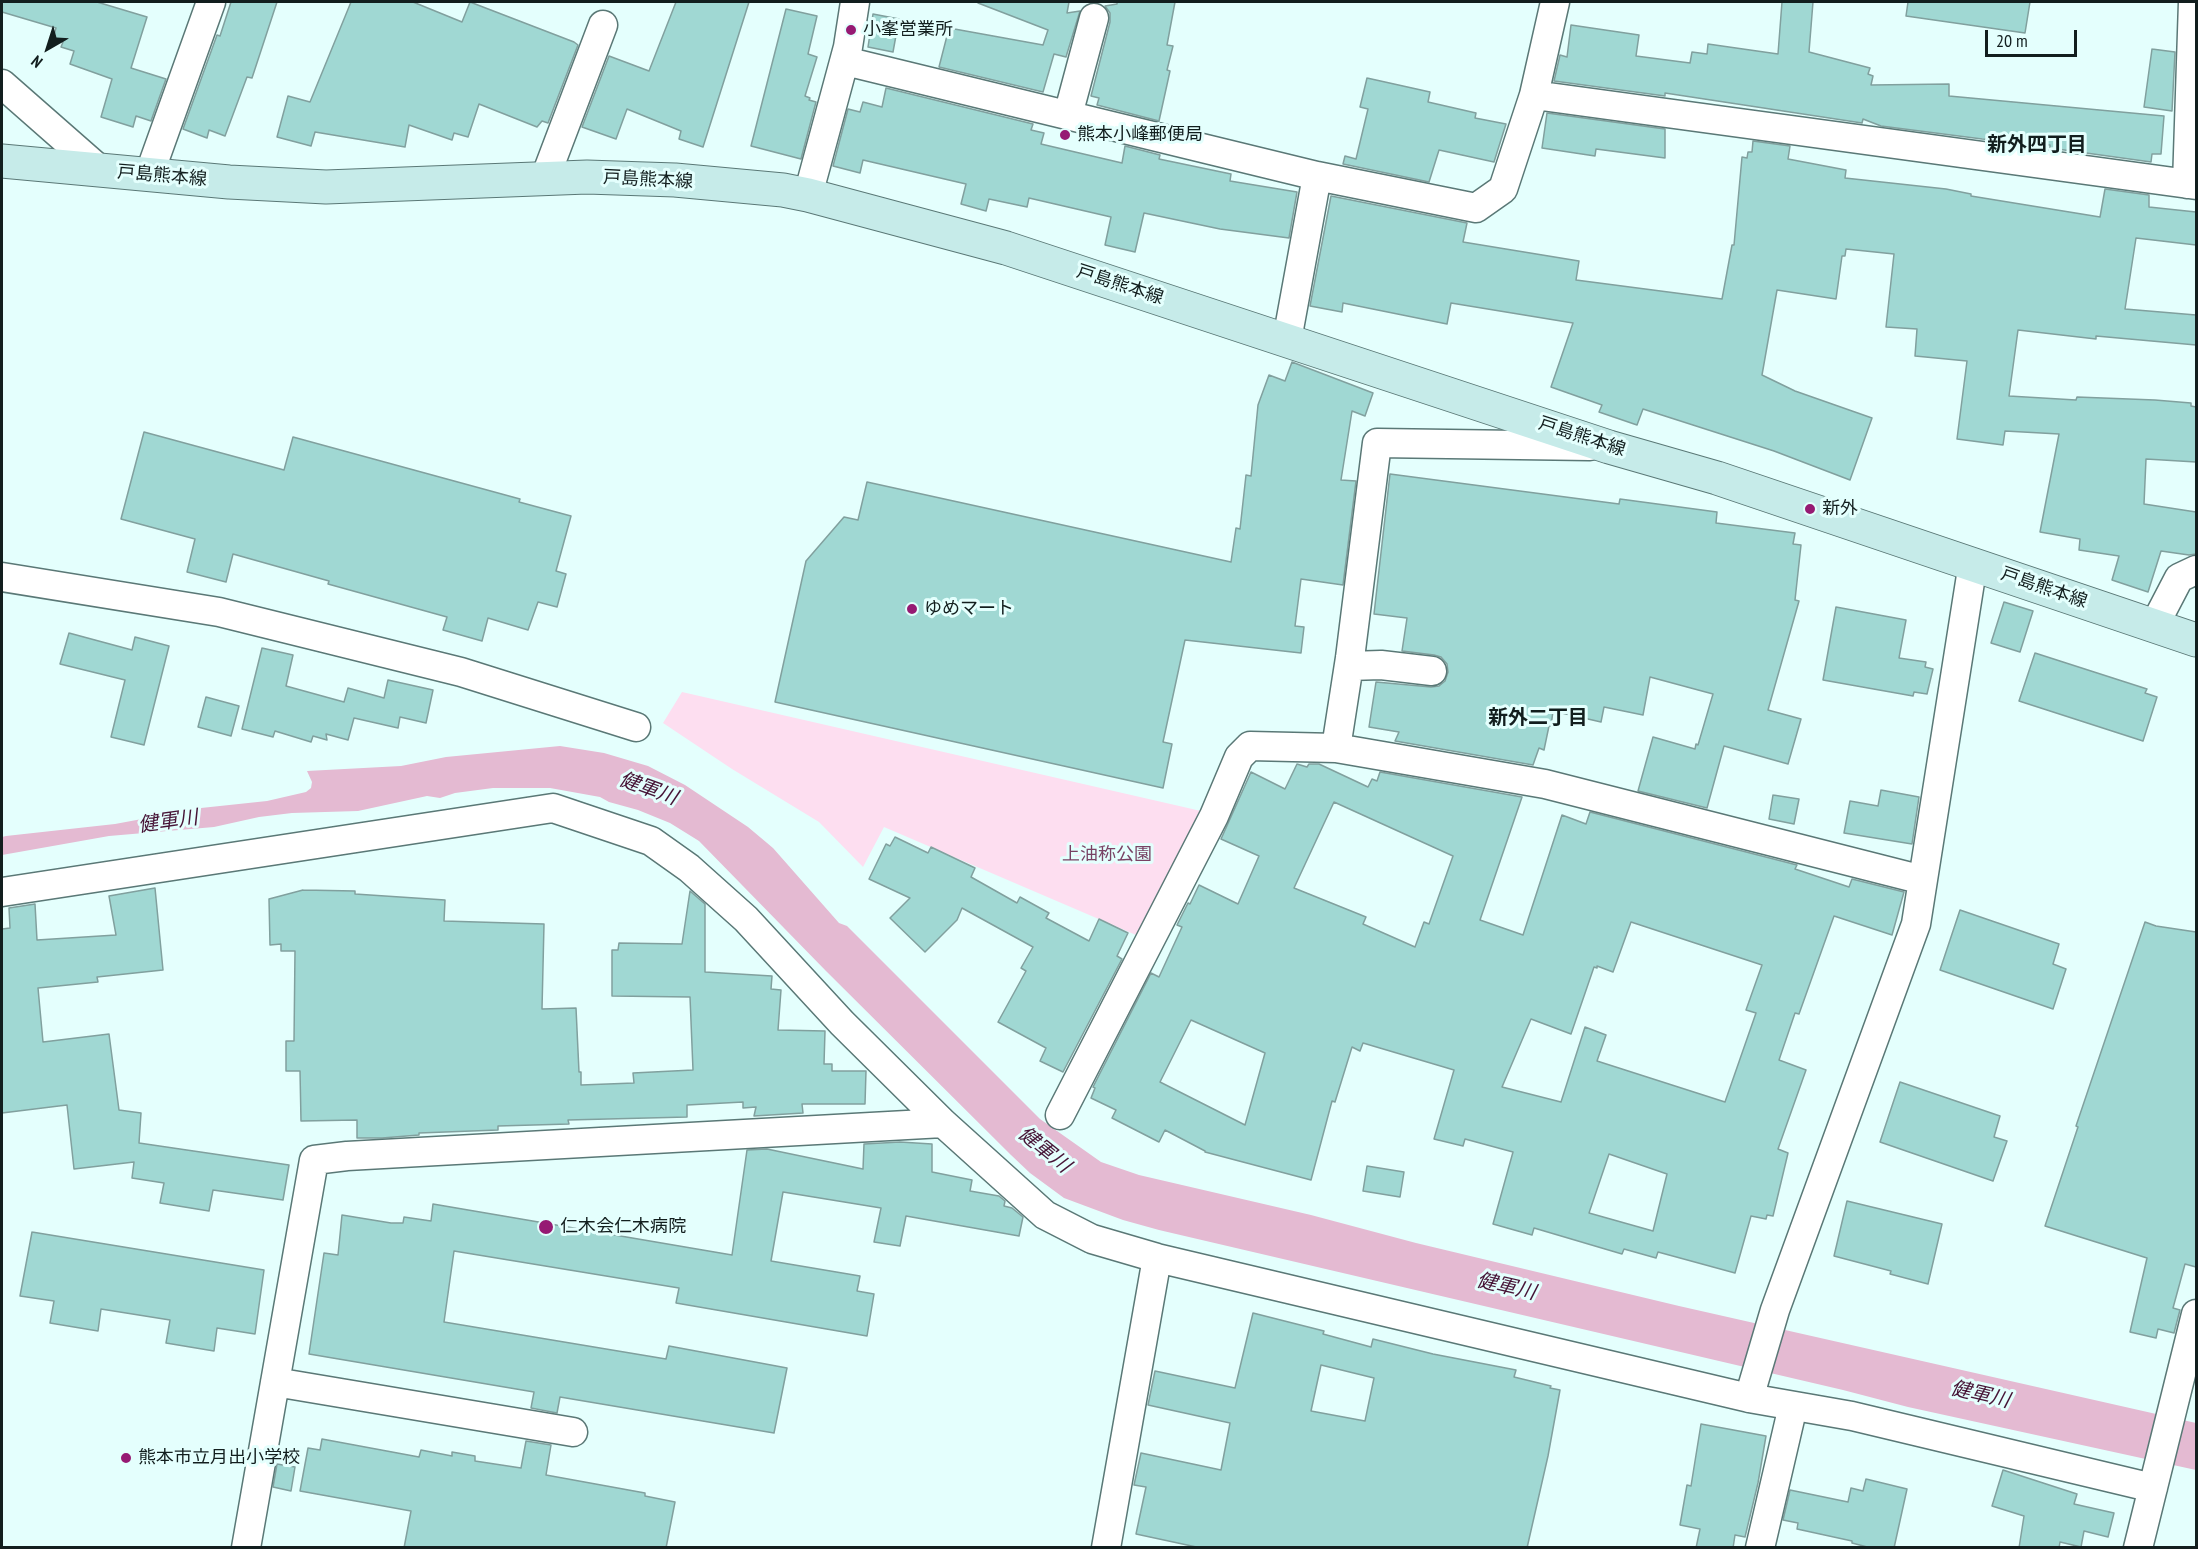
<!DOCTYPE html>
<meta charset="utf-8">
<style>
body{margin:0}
#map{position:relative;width:2198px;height:1549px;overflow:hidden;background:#e4fffd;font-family:"PT Sans Narrow",sans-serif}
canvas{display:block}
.frame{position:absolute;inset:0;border:3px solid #121e1e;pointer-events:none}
.north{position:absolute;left:18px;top:18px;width:60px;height:60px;-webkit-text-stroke:4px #e4fffd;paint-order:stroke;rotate:219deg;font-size:16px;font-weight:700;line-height:24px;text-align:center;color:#121e1e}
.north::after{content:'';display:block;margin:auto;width:21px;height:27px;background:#121e1e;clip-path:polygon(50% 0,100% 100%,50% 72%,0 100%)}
.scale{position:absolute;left:1985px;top:30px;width:92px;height:27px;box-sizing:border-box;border:3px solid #121e1e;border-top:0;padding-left:8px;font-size:18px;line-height:21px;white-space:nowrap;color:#121e1e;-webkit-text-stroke:4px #e4fffd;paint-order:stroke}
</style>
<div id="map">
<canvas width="2198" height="1549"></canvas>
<div class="frame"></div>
<div class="north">N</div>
<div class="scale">20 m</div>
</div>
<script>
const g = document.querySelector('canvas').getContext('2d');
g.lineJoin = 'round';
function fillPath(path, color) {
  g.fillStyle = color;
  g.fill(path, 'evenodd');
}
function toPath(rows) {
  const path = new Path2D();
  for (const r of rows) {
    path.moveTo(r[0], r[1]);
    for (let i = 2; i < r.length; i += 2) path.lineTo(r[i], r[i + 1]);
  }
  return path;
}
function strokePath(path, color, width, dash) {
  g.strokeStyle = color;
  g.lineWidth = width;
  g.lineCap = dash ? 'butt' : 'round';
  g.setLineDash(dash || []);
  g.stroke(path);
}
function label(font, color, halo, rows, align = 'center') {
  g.font = font + ' "PT Sans Narrow","Noto Sans JP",sans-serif';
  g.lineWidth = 6;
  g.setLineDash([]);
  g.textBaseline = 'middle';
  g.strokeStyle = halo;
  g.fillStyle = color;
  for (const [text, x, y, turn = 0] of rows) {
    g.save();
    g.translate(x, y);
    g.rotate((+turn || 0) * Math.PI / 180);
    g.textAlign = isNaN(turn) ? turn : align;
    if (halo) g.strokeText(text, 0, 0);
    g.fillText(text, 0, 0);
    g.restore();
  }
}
fillPath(toPath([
 [682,692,1201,811,1136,935,884,827,863,867,819,822,732,769,663,723]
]), '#fddef0');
fillPath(toPath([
 [560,746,604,753,648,766,685,785,748,827,773,848,839,923,847,926,1040,1119,1101,1162,1139,1175,1311,1215,1416,1243,1679,1306,2196,1423,2196,1470,1908,1407,1843,1390,1159,1230,1123,1220,1064,1198,1030,1173,1011,1155,826,971,699,841,670,823,638,810,609,802,600,797,550,788,493,788,455,793,440,798,427,796,358,811,292,813,259,817,214,827,109,836,2,855,2,837,6,836,115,824,201,808,267,801,306,792,311,788,312,782,307,771,401,766,446,757]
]), '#e4bad2');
const building = toPath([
 [2,2,97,2,147,17,131,68,166,79,151,121,136,116,133,127,101,117,112,79,70,64,74,51,61,47,63,42,53,38,56,28,2,12,2,2],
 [231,2,277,2,252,78,247,77,225,136,209,130,207,138,183,129,217,35,220,36,231,2],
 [351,2,413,2,462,22,470,2,574,42,578,45,548,123,542,121,537,127,479,104,468,137,454,133,452,140,409,125,405,147,315,132,311,146,277,137,288,96,310,102,351,2],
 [676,2,749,2,703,147,679,139,681,131,627,109,616,139,582,127,609,56,649,71,676,2],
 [978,2,1069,2,1067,13,1080,11,1066,57,1054,54,1043,92,939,67,949,28,1043,45,1048,30,978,3,978,2],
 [1117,2,1175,2,1167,45,1173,46,1167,70,1170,71,1159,121,1097,105,1099,98,1091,96,1110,22,1110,13,1105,6,1117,4,1117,2],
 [1782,2,1813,2,1809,52,1870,68,1868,74,1873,76,1871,85,1949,84,1949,96,2164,116,2161,154,2152,154,2151,162,2050,148,2050,145,1982,139,1881,126,1863,119,1862,123,1665,93,1665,96,1554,81,1560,55,1567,57,1571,25,1639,35,1636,56,1690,63,1692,52,1707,54,1708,44,1778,54,1782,2],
 [1908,2,2030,2,2025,33,1906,16,1908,2],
 [786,9,817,16,808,54,817,57,805,96,810,98,809,100,816,102,801,159,751,146,786,9],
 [873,14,899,19,893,52,868,47,873,14],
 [2152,49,2175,52,2172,111,2144,107,2152,49],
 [1367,78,1430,92,1428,102,1476,113,1475,118,1506,124,1494,162,1439,150,1429,182,1343,164,1345,156,1356,159,1368,109,1360,107,1367,78],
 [886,88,1033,124,1031,130,1044,133,1041,144,1122,163,1125,146,1160,155,1159,159,1231,174,1230,181,1297,192,1289,238,1220,229,1144,213,1135,252,1105,245,1111,217,1029,198,1027,207,989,199,986,211,961,204,966,184,863,160,860,173,833,166,848,109,860,112,863,102,882,107,886,88],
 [1547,113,1665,129,1665,158,1596,149,1595,156,1542,148,1547,113],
 [1753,141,1790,146,1788,159,1846,170,1845,178,1946,189,1971,194,1971,196,2100,217,2105,189,2149,195,2149,207,2196,212,2196,245,2136,238,2125,309,2196,315,2196,345,2096,336,2096,339,2018,330,2009,396,2076,400,2077,397,2155,400,2191,403,2191,406,2196,407,2196,462,2146,459,2144,504,2196,512,2196,554,2189,555,2161,551,2148,592,2112,580,2119,556,2079,550,2080,539,2040,532,2059,434,2005,431,2003,445,1957,439,1967,361,1915,356,1917,329,1886,327,1894,254,1846,249,1845,256,1842,256,1836,299,1777,290,1762,375,1795,391,1872,418,1850,480,1774,451,1643,409,1637,425,1599,412,1602,405,1551,387,1573,323,1451,303,1447,324,1343,303,1342,312,1310,306,1331,196,1467,223,1463,242,1579,261,1576,280,1722,299,1732,245,1734,245,1742,157,1747,158,1748,152,1752,152,1753,141],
 [1292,362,1373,393,1365,416,1352,411,1341,480,1356,481,1343,585,1301,579,1295,626,1304,627,1301,653,1185,640,1163,742,1172,744,1163,788,775,702,806,561,844,517,858,520,867,482,1231,562,1236,528,1240,529,1246,475,1251,476,1258,405,1269,375,1285,381,1292,362],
 [144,432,284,470,293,437,520,499,519,502,571,516,556,571,566,574,557,607,538,602,528,630,488,618,482,641,443,630,447,617,328,584,329,581,233,554,226,582,187,572,195,539,121,519,144,432],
 [1390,474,1619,504,1620,499,1717,512,1716,523,1795,533,1793,544,1801,545,1795,600,1799,601,1768,710,1801,719,1788,764,1724,746,1707,808,1638,791,1653,737,1695,749,1696,744,1698,745,1713,694,1650,677,1643,715,1604,707,1601,722,1553,711,1551,726,1549,726,1544,750,1539,748,1533,765,1395,741,1399,732,1369,727,1376,682,1431,687,1439,686,1445,681,1448,672,1447,664,1441,657,1434,655,1402,651,1407,618,1374,614,1390,474],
 [2004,602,2033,611,2020,652,1991,643,2004,602],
 [1836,607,1906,620,1899,658,1926,662,1925,667,1933,669,1927,694,1914,692,1913,696,1823,680,1836,607],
 [69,633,132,650,135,637,169,646,144,745,111,737,125,680,60,664,69,633],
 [262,648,293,655,286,686,344,702,348,688,384,698,388,680,433,690,426,723,400,717,398,728,354,718,348,740,326,734,327,740,313,736,311,742,275,731,273,737,242,729,262,648],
 [2035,653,2147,689,2145,693,2157,697,2143,741,2019,701,2035,653],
 [206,697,239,706,231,736,198,727,206,697],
 [1297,764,1307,767,1309,764,1319,764,1368,787,1372,779,1377,781,1380,772,1522,797,1480,920,1523,935,1562,815,1586,824,1590,812,1797,865,1795,869,1849,887,1852,879,1904,892,1892,935,1834,916,1799,1014,1795,1013,1779,1060,1806,1070,1778,1149,1788,1153,1773,1216,1767,1215,1766,1219,1751,1216,1735,1273,1658,1252,1656,1258,1624,1249,1622,1254,1534,1228,1532,1235,1493,1224,1513,1152,1465,1139,1463,1146,1434,1139,1454,1070,1363,1043,1360,1051,1352,1047,1335,1102,1332,1101,1311,1180,1205,1152,1205,1151,1165,1130,1159,1142,1112,1118,1116,1110,1091,1098,1095,1088,1093,1087,1151,973,1159,977,1182,927,1177,925,1188,903,1190,904,1199,885,1238,904,1259,856,1221,839,1251,772,1285,789,1297,764],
 [1334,802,1453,856,1429,924,1424,922,1415,947,1363,924,1366,917,1294,888,1334,802],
 [1631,922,1762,965,1746,1010,1756,1013,1725,1102,1597,1061,1606,1035,1585,1027,1561,1102,1502,1087,1531,1019,1571,1034,1594,967,1597,968,1597,966,1613,972,1631,922],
 [1191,1020,1265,1053,1245,1125,1160,1082,1191,1020],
 [1609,1154,1667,1174,1653,1231,1589,1213,1609,1154],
 [1881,790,1919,797,1912,844,1844,833,1850,801,1878,806,1881,790],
 [1773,795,1799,799,1794,824,1769,819,1773,795],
 [895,837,928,853,931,847,975,868,971,877,1017,903,1020,897,1049,913,1046,918,1089,941,1099,919,1128,933,1117,956,1122,959,1063,1072,1040,1061,1046,1048,998,1022,1026,971,1021,968,1033,947,962,908,957,920,925,952,890,918,910,898,869,879,886,844,890,846,895,837],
 [155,888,163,970,97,977,98,982,38,988,43,1042,109,1034,119,1110,141,1113,139,1143,289,1165,283,1200,213,1190,209,1211,160,1203,164,1183,132,1178,134,1162,74,1169,67,1105,2,1113,2,929,10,928,9,908,35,904,37,940,116,935,109,896,155,888],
 [303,890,355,891,355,894,445,900,444,921,544,924,542,1009,576,1008,579,1072,581,1072,581,1085,634,1083,633,1073,693,1070,690,997,612,996,612,950,618,950,619,943,682,944,690,891,705,904,705,972,772,976,771,989,781,990,778,1030,825,1031,824,1064,832,1064,832,1071,866,1071,865,1104,802,1104,803,1113,754,1116,756,1107,743,1108,743,1102,687,1105,687,1117,568,1120,569,1124,498,1126,498,1130,419,1133,419,1135,382,1138,357,1138,357,1120,301,1121,300,1071,286,1071,286,1041,294,1041,295,951,281,951,281,944,270,945,269,899,303,890],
 [1960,910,2059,944,2053,964,2066,969,2053,1009,1940,970,1960,910],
 [2145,922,2156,926,2196,932,2196,1267,2185,1264,2173,1308,2180,1310,2174,1333,2158,1329,2156,1338,2130,1332,2147,1258,2045,1226,2078,1127,2076,1126,2145,922],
 [1900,1082,2000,1116,1994,1137,2007,1141,1993,1181,1880,1142,1900,1082],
 [900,1142,932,1144,932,1172,972,1180,970,1191,999,1196,1005,1201,1004,1206,1012,1208,1023,1217,1019,1236,906,1216,900,1246,874,1242,881,1208,783,1192,771,1261,860,1276,857,1291,874,1294,867,1336,676,1303,679,1288,454,1251,444,1322,666,1359,669,1346,787,1368,774,1433,560,1397,557,1413,531,1408,534,1392,309,1354,324,1253,338,1255,342,1215,391,1223,403,1223,404,1217,431,1221,433,1204,732,1255,747,1150,767,1149,863,1169,864,1144,900,1142],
 [1367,1166,1404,1172,1400,1197,1363,1191,1367,1166],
 [1847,1201,1942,1224,1928,1284,1890,1274,1891,1271,1834,1256,1847,1201],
 [32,1232,264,1270,255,1334,217,1328,214,1351,166,1343,170,1320,101,1309,98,1331,50,1323,54,1301,20,1296,32,1232],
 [1253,1313,1324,1331,1323,1334,1371,1347,1373,1339,1433,1354,1516,1370,1514,1377,1551,1386,1550,1388,1560,1390,1548,1456,1527,1548,1201,1548,1136,1534,1146,1487,1134,1485,1141,1453,1221,1470,1230,1423,1148,1405,1155,1371,1235,1388,1253,1313],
 [1321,1365,1374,1378,1365,1421,1311,1411,1321,1365],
 [1701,1424,1766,1436,1758,1483,1745,1537,1735,1535,1733,1548,1696,1548,1700,1529,1680,1525,1687,1485,1691,1486,1701,1424],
 [322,1439,419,1457,421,1450,452,1456,452,1452,475,1456,475,1461,521,1468,526,1441,551,1445,546,1475,645,1493,645,1496,675,1502,666,1548,404,1548,411,1511,300,1491,308,1448,320,1450,322,1439],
 [277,1464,295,1467,291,1491,273,1487,277,1464],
 [2003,1470,2077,1494,2074,1504,2114,1513,2108,1537,2084,1531,2081,1547,2060,1542,2059,1548,2019,1548,2024,1516,1992,1506,2003,1470],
 [1866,1479,1907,1489,1894,1548,1871,1548,1852,1543,1852,1541,1797,1529,1798,1523,1783,1520,1790,1490,1848,1502,1851,1488,1863,1491,1866,1479]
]);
fillPath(building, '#a0d8d3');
strokePath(building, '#81a09e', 1.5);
const minor = toPath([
 [845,61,1317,176,1287,340],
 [2,84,100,170],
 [1534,95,2196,185],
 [1068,115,1094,18],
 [149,175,211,2],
 [1317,176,1476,208,1503,189,1534,95,1555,2],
 [545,178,603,25],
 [2187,184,2193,2],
 [808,195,848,47,855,2],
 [1590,446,1377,443,1350,658,1336,748,1545,784,1923,880],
 [2,577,219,612,461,672,636,727],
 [2154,626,2179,578,2196,570],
 [1349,666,1381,665,1432,671],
 [2,892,553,808,651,841,689,868,746,919,842,1023,943,1123,1045,1215,1092,1239,1157,1258,1749,1398,1852,1416,2153,1488],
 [1060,1115,1214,816,1239,757,1250,746,1336,748],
 [275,1382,573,1432],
 [1749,1398,1775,1310,1916,924,1973,563],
 [246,1548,314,1160,347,1156,943,1123],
 [1106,1548,1157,1258],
 [1760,1548,1793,1406],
 [2138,1548,2196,1314]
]);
const secondary = toPath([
 [2,161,229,182,326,187,587,177,675,180,783,190,808,195,1006,248,1609,447,1717,478,2196,640]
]);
strokePath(minor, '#5a7876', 31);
strokePath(secondary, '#5a7876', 35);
strokePath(minor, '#fff', 28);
strokePath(secondary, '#c6ebe9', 33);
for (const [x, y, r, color] of [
 [851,30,6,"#961a73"],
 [1065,135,6,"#961a73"],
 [1810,509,6,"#961a73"],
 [912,609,6,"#961a73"],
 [546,1227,8,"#961a73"],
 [126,1458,6,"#961a73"]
]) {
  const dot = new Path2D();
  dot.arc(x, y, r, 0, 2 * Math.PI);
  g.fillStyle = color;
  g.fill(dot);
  strokePath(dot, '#e4fffd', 2);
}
label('18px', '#121e1e', '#e4fffd', [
 ["小峯営業所",863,30],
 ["熊本小峰郵便局",1077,135],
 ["新外",1822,509],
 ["ゆめマート",924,609],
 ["仁木会仁木病院",560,1227],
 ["熊本市立月出小学校",138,1458]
], 'left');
label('18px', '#121e1e', '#e4fffd', [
 ["戸島熊本線",162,176,5],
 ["戸島熊本線",648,180,3],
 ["戸島熊本線",1120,285,18],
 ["戸島熊本線",1582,437,18],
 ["戸島熊本線",2044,588,19]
]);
label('18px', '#784264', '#e4fffd', [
 ["上油称公園",1107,855]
]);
label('bold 20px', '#121e1e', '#e4fffd', [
 ["新外四丁目",2037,145],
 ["新外二丁目",1538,718]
]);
label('italic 20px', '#461436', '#e4fffd', [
 ["健軍川",648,789,20],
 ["健軍川",168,822,-8],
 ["健軍川",1044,1150,39],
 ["健軍川",1506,1287,13],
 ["健軍川",1980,1395,13]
]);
</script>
